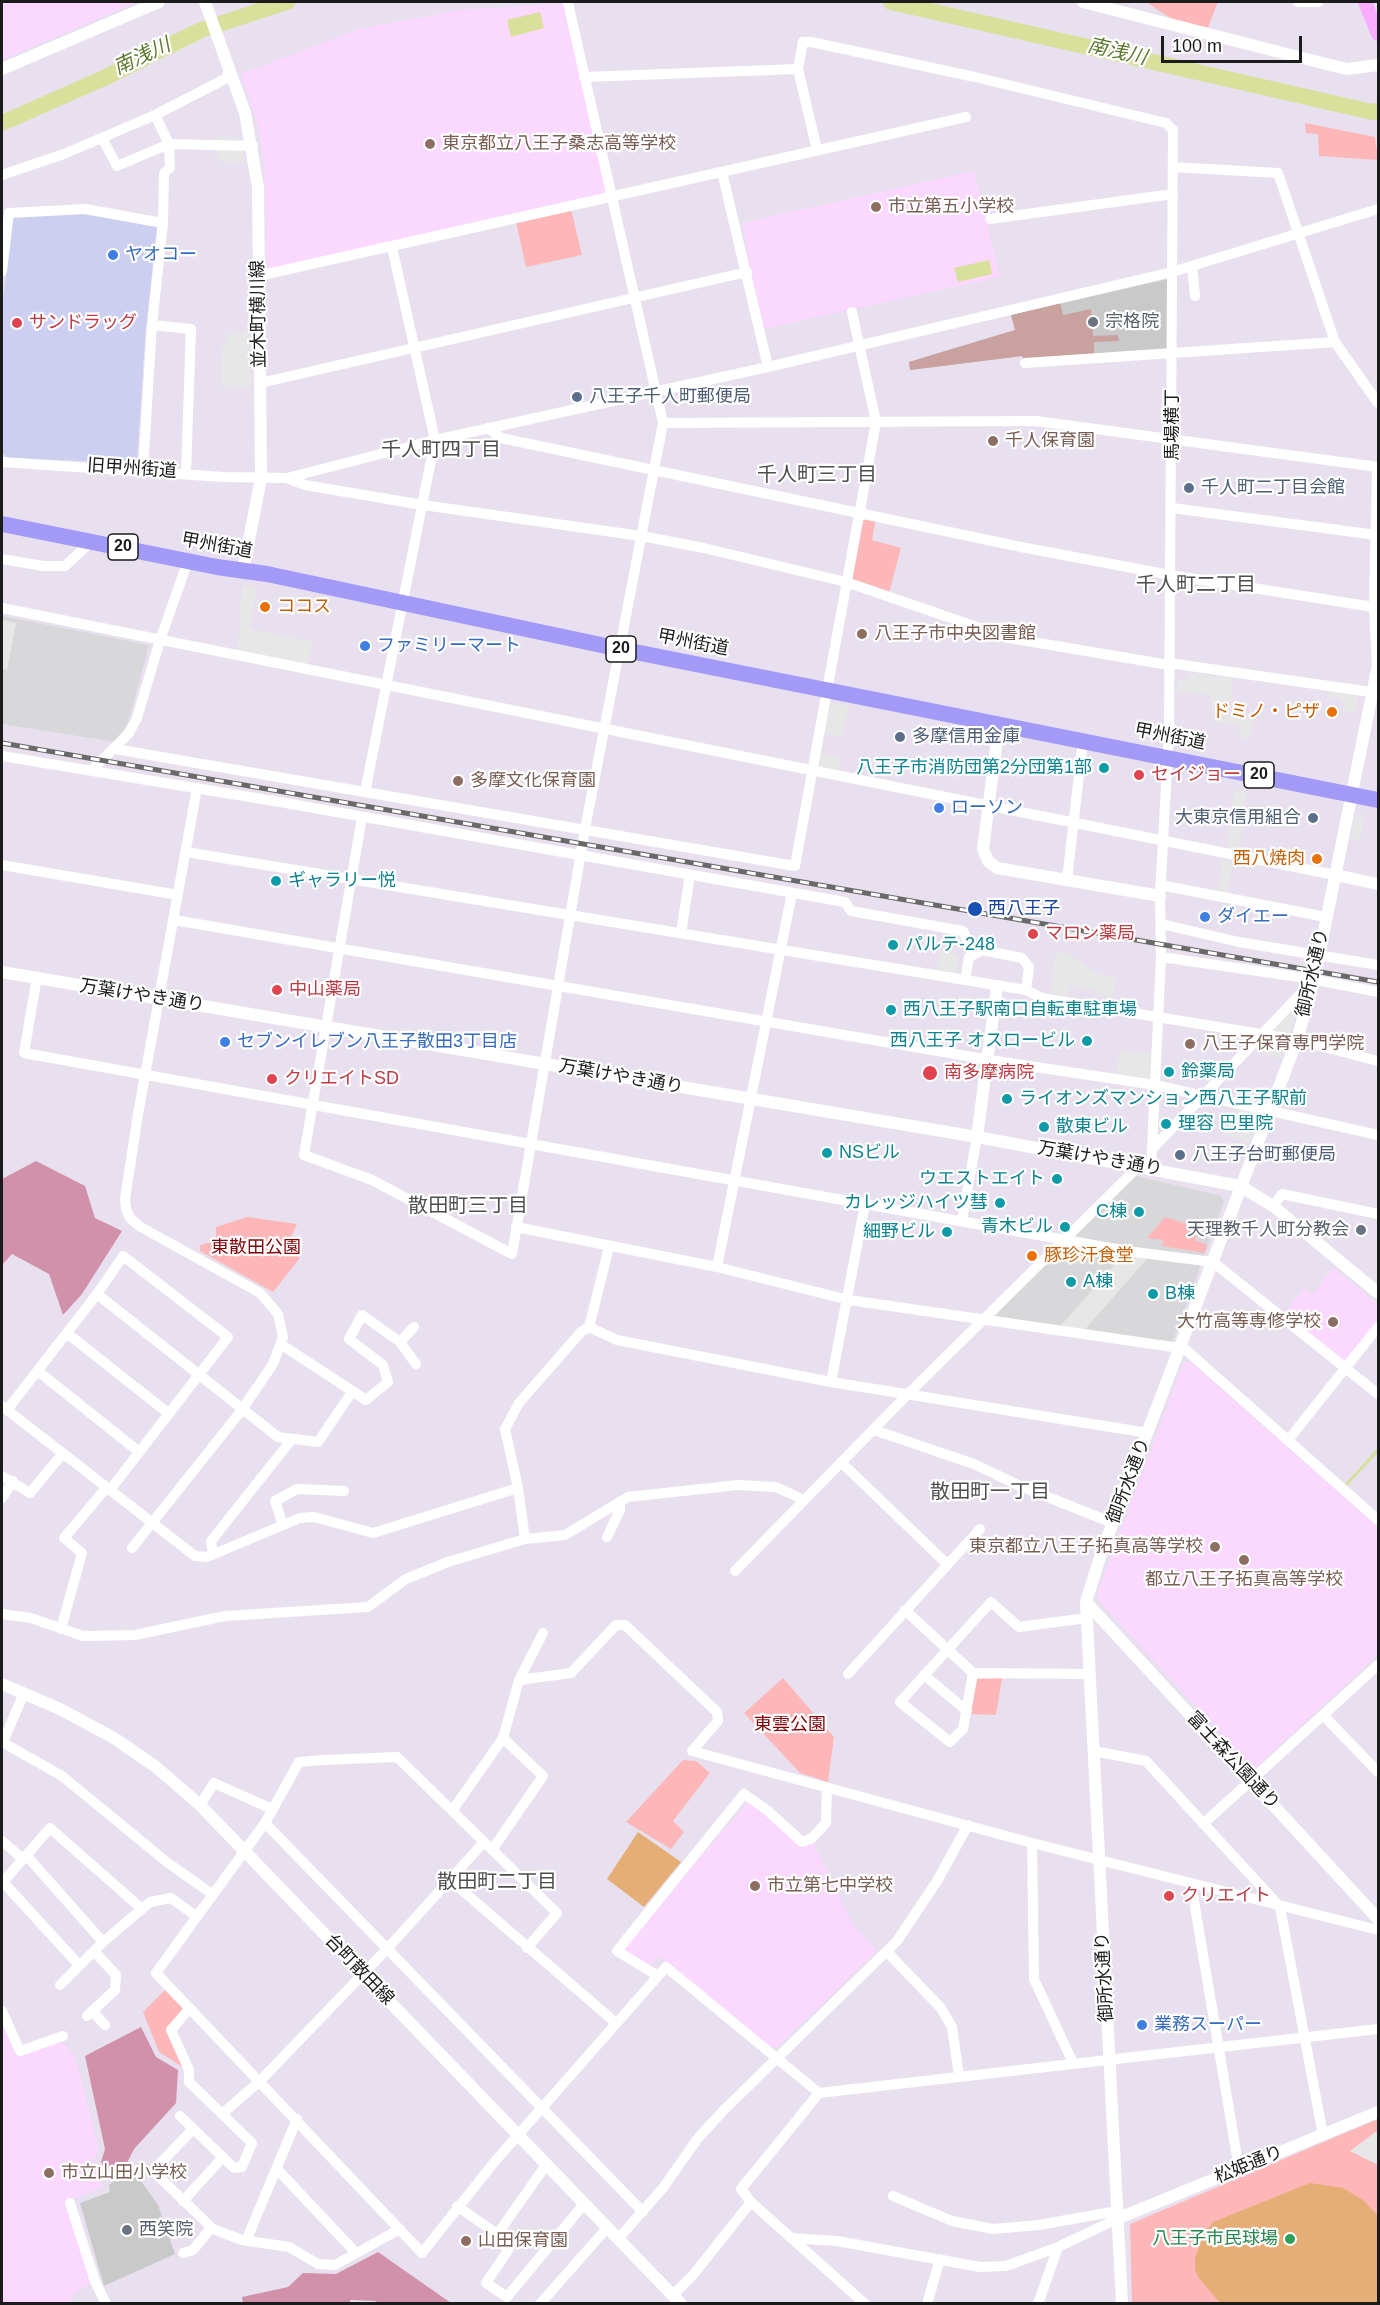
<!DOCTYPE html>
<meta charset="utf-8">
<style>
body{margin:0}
#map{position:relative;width:1380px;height:2305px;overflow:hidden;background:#e8e0ee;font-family:Helvetica,sans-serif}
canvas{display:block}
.frame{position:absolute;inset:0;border:3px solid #1b1b1b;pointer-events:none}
.scale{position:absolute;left:1161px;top:36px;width:141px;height:27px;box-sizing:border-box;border:3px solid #1b1b1b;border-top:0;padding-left:8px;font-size:18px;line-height:21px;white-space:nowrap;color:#1b1b1b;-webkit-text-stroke:4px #fff;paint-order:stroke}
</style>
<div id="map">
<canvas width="1380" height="2305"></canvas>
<div class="frame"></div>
<div class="scale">100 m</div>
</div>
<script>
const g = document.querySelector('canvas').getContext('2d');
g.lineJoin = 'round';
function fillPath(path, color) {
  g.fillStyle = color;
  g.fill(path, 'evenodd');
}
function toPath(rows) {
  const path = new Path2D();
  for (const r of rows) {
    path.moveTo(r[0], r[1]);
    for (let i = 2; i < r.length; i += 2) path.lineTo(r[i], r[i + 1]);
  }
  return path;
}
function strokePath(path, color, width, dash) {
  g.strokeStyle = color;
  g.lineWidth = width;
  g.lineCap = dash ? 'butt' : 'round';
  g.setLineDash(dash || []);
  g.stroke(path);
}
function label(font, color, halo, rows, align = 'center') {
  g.font = font + ' Helvetica,"Noto Sans JP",sans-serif';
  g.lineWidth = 4.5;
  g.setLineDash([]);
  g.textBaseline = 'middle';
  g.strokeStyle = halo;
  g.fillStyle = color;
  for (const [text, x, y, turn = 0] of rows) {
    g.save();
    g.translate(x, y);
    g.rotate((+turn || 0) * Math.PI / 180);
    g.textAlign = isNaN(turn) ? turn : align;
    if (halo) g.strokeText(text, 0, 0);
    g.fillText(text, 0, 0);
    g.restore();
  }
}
fillPath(toPath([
 [2,616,149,645,129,720,116,742,2,724],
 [1129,1174,1221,1196,1224,1202,1171,1346,984,1319]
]), '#d8d8da');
fillPath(toPath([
 [84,214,157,225,145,338,137,463,8,458,2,452,2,308,13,217]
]), '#cdcff1');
fillPath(toPath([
 [2,2,137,2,2,60],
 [568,3,610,193,267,270,264,163,258,126,241,74,360,29,460,10],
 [974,171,1000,277,763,329,742,223],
 [1333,1268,1378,1304,1378,1327,1346,1368,1281,1317,1304,1289,1312,1295],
 [1189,1361,1378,1527,1378,1654,1256,1767,1251,1766,1100,1602,1097,1594,1184,1362],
 [748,1802,800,1844,813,1843,854,1927,877,1951,777,2047,772,2048,659,1956,649,1968,624,1950,624,1946],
 [2,2024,16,2057,62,2041,75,2057,99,2150,93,2160,102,2187,64,2203,72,2220,91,2283,70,2297,73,2303,2,2303]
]), '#fbd8ff');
fillPath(toPath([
 [1172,278,1173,354,1022,356,910,370,909,362,1015,330,1011,315],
 [131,2167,158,2205,175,2254,104,2286,80,2203,110,2192,109,2185]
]), '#c9c9c9');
fillPath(toPath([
 [36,1161,85,1186,95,1218,122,1231,82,1294,63,1315,49,1274,12,1254,2,1265,2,1179],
 [141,2027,156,2057,178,2070,176,2103,134,2149,124,2169,105,2170,101,2162,105,2149,85,2056],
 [378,2252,451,2303,379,2304,375,2301,351,2300,348,2304,243,2303,242,2297,288,2287,303,2273,336,2274]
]), '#d191ab');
fillPath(toPath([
 [1060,303,1063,315,1091,309,1093,336,1118,335,1119,341,1094,342,1094,359,1025,363,1022,356,910,370,909,362,1015,330,1011,315]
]), '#c9a19f');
fillPath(toPath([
 [1146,2,1218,2,1207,30,1170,18],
 [1305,123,1375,137,1378,160,1319,156,1318,134,1306,133],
 [571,209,582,255,526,267,516,222],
 [868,517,876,519,872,540,901,548,889,593,849,579,861,523],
 [247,1217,297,1224,286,1248,300,1258,273,1292,200,1251,200,1245,216,1241,216,1227],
 [1165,1217,1199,1228,1195,1240,1207,1245,1205,1253,1162,1246,1163,1240,1147,1238],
 [783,1678,834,1737,828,1782,800,1773,744,1713],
 [1002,1678,996,1715,969,1714,976,1679],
 [683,1760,696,1761,710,1773,673,1821,684,1832,671,1849,626,1822],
 [165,1990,184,2009,168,2028,184,2068,159,2052,143,2012],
 [1378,2119,1378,2303,1132,2303,1130,2224]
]), '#feb7b9');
fillPath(toPath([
 [638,1832,681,1862,644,1907,607,1879],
 [1310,2183,1343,2188,1363,2200,1378,2216,1378,2303,1220,2303,1199,2278,1195,2270,1195,2258,1204,2234,1213,2222]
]), '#e5ae76');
fillPath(toPath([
 [214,137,240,138,245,162,218,161],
 [248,333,251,388,221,386,223,342,227,342,227,334],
 [242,585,257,588,250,629,313,642,307,669,238,655],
 [2,620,16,623,7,670,2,669],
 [1189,674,1233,678,1229,716,1255,719,1249,738,1239,737,1240,725,1213,721,1211,695,1177,692,1178,680,1188,681],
 [1328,690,1358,695,1356,712,1342,710,1343,703,1339,698,1327,697],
 [825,702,849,706,842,737,819,733],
 [816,752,840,758,837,775,818,771,819,766,813,765],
 [1235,790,1247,792,1242,819,1230,817],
 [1356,813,1365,815,1360,840,1351,838],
 [1230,823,1243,825,1239,850,1226,848],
 [1223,860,1233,861,1227,893,1218,891],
 [940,951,959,955,956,975,935,975],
 [1056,952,1068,954,1098,974,1115,978,1113,999,1095,994,1095,990,1070,986,1068,996,1050,993],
 [1305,987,1282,1058,1265,1055,1269,1036],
 [1120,1051,1156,1054,1155,1085,1116,1079],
 [1236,1103,1260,1113,1250,1143,1226,1135],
 [1127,1251,1151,1254,1082,1333,1057,1330],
 [1378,2130,1378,2165,1350,2151]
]), '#e7e7e7');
fillPath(toPath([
 [540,12,544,28,511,37,507,20],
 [989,260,992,274,958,282,954,268]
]), '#d8e09c');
strokePath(toPath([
 [1346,1485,1378,1450]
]), '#d8e09c', 3);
strokePath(toPath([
 [891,2,1372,112,1378,111],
 [2,123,104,78,201,30,287,2]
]), '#d8e09c', 16);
strokePath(toPath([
 [1298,2,1318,2],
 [798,69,803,42,811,42,975,77,1166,123,1173,130,1169,732,1160,896,1161,957,1152,1149],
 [584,77,798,69,817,150],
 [155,115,169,144,170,168,164,173,163,223],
 [102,138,117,166,169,144,253,146],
 [1173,167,1278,173,1335,342,1378,403],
 [722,172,768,367],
 [2,175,64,154,155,115,225,79,230,70],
 [990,219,1173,194],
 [1192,266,1195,296],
 [2,271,9,213,85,209,163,223,152,325,143,469],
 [258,276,966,117],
 [152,325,191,329,186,472],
 [1025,363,1335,342],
 [260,383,747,272],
 [663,423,1036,421,1378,467],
 [488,428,501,438,1021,547,1170,575,1374,607],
 [2,462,223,477,287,478,435,440,768,367,1172,272,1378,209],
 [287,478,305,485,423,505,641,536,704,548,846,582,1009,638,1169,665],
 [1172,508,1376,535],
 [2,559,43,566,65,566,93,540],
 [2,608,1335,875],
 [1169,663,1378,693],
 [1377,667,1374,607,1377,468],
 [115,749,795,866,876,422,852,312],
 [2,756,280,802,845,902,851,911,963,931,974,953],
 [92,770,129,733,137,718,160,640,188,561],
 [365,792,435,440,392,247],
 [362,817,304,1155,372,1180,512,1254,585,829,663,423,568,3],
 [186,852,1026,990,1042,998,1297,1040,1378,1061],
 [2,865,178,895],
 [1067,880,1083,740],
 [1160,885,1326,917],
 [174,920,996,1061,1155,1085,1378,1135],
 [1161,924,1239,942,1378,965],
 [681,933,690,875],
 [1161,957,1306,978,1378,992],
 [37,977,24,1053,1127,1251,1213,1262,1378,1394],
 [965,980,969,957,982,950,1022,958,1029,967,1026,990],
 [1151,1168,1152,1149,1314,980],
 [1273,1206,1282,1194,1378,1214],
 [962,1220,977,1137],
 [516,1227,717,1267,849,1300,1180,1348,1186,1350,1378,1520],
 [717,1267,792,893],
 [97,1294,123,1256,228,1337,110,1490],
 [589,1327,617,1340,831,1382,1148,1433],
 [68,1334,168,1413],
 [400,1342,416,1364],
 [282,1345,366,1400,388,1382,383,1365,349,1339,362,1315,400,1342,414,1327],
 [39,1372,138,1451],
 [831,1382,865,1204],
 [2,1406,195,1556,207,1557,300,1518,314,1517,373,1533,518,1488],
 [7,1410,97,1294,278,1437,318,1442,352,1392],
 [874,1430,974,1464,1020,1486,1113,1523],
 [1289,1439,1378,1327],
 [842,1463,947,1564],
 [2,1476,30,1493,63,1453],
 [2,1498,13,1481],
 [283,1525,275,1501,297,1489,344,1491],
 [607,1537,620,1510,620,1503],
 [525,1539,518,1488,505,1429,519,1403,581,1332,589,1327,609,1247],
 [132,1548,241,1411,273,1364,283,1337,278,1314,260,1293,139,1226,130,1218,126,1209,125,1199,138,1114,197,788],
 [213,1554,211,1541,292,1439],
 [735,1571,909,1393,1139,1166],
 [905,1610,973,1673,1090,1674],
 [2,1614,31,1618,83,1636,135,1635,225,1616,368,1607,406,1579,448,1562,525,1539,565,1535,628,1497,738,1485,776,1487,804,1500],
 [61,1629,82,1553,64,1538,107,1487],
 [973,1673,963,1729,950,1742,900,1702,991,1602,1019,1627,1087,1618],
 [848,1674,980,1529],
 [924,1675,967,1711],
 [519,1680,543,1633],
 [1323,1715,1378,1772],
 [2,1742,62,1776,168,1863,212,1894],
 [3,1742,24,1693],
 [1094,1751,1146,1761,1280,1907,1323,2135],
 [200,1805,214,1783,272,1809],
 [452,1811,503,1738,519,1680,571,1673,616,1625,625,1625,717,1712,718,1721,692,1751,1032,1843,1378,1930],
 [265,1823,643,2212],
 [1203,1824,1378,1665],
 [2,1841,23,1859],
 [1032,1843,1034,1979,1073,2063],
 [492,1850,543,1776,503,1738],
 [26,1855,103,1942],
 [449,1879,616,2023],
 [1191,1883,1239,2169],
 [527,1948,557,1913,397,1757,325,1760,299,1762,265,1823,156,1973,422,2253,496,2160,666,1967,819,2093],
 [887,1952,941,2008,952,2027,959,2076],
 [79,1965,3,1882,50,1828,142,1909],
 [658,1976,617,1951,744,1794,767,1810,802,1842,812,1838,826,1823,827,1787],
 [60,1985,103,1942,150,1902,171,1898,196,1916],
 [2,2011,20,2051,63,2036],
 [92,2011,105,2025],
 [87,2016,115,1990,116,1975,94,1951],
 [222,2114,260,2081,387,1949,484,1842],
 [180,2116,234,2168,242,2167,252,2143,189,2082,189,2070,171,2030,190,2008],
 [193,2129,153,2171,213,2229,242,2240,289,2247,318,2264,335,2265,400,2229],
 [546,2165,494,2239,509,2249,486,2283,507,2297,584,2204],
 [277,2169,356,2253],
 [893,2196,952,2221,993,2229,1039,2225,1117,2211],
 [183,2201,223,2157],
 [70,2203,95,2281,106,2304],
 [457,2206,497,2234],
 [792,2238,837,2241,980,2267,1006,2266,1058,2247,1119,2218],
 [618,2239,663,2188,698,2138,725,2109,897,1941,937,1881,968,1825],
 [246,2241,297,2119],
 [183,2253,193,2250,211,2228],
 [673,2295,693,2275,751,2202],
 [540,2304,607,2228],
 [865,2304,751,2202,741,2189,819,2093,1378,2029],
 [927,2304,940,2259],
 [1038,2304,1058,2247]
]), '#fff', 10);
strokePath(toPath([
 [205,2,245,113,258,187,261,478,243,571],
 [1083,2,1326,64,1347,69,1378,65],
 [2,69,159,2],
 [999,724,983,849,988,861,997,868,1160,896],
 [1335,875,1378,884],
 [2,972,977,1137,1240,1186,1273,1206,1378,1293],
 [977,1137,997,986],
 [1086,1602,1378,1919],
 [2,1684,60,1709,114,1738,156,1767,200,1805,681,2304],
 [1119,2218,1378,2112],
 [1122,2304,1086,1602,1101,1554,1297,1040,1314,980,1378,665]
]), '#fff', 12);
strokePath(toPath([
 [1365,2,1378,34]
]), '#faadff', 14);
strokePath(toPath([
 [2,524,217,567,267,574,620,649,1378,800]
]), '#a29af6', 16);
const rail = toPath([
 [2,743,1378,982]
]);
strokePath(rail, '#696969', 5);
strokePath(rail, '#fff', 3, [9]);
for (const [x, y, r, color] of [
 [430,144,6,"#8d6e63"],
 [876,207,6,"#8d6e63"],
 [113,255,6,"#3f7fe0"],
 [1093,322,6,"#6b7280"],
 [17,323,6,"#e0444e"],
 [577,397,6,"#5c6f8a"],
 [993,441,6,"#8d6e63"],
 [1189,488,6,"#5c6f8a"],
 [265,607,6,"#e8710a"],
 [862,634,6,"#8d6e63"],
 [365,646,6,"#3f7fe0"],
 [1332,712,6,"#e8710a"],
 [900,737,6,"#5c6f8a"],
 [1104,768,6,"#0f9aa8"],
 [1139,775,6,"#e0444e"],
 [458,781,6,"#8d6e63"],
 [939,808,6,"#3f7fe0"],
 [1313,818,6,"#5c6f8a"],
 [1317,859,6,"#e8710a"],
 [276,881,6,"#0f9aa8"],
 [975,909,8,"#1a4fb4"],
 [1205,917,6,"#3f7fe0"],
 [1033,934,6,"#e0444e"],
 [893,945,6,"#0f9aa8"],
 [277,990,6,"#e0444e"],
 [891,1010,6,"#0f9aa8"],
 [1087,1041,6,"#0f9aa8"],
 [225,1042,6,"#3f7fe0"],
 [1190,1044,6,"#8d6e63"],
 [1169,1072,6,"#0f9aa8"],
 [930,1073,8,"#e0444e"],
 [272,1079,6,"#e0444e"],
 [1007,1099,6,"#0f9aa8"],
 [1166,1124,6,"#0f9aa8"],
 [1044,1127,6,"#0f9aa8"],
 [827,1153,6,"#0f9aa8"],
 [1180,1155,6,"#5c6f8a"],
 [1057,1179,6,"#0f9aa8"],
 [1000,1203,6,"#0f9aa8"],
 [1139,1212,6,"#0f9aa8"],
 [1065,1227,6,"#0f9aa8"],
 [1361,1230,6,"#6b7280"],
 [947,1232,6,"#0f9aa8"],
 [1032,1256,6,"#e8710a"],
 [1071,1282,6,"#0f9aa8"],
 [1153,1294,6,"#0f9aa8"],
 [1333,1322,6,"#8d6e63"],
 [1215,1547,6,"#8d6e63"],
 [1244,1560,6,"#8d6e63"],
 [755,1886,6,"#8d6e63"],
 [1169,1896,6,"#e0444e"],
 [1142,2025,6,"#3f7fe0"],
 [49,2173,6,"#8d6e63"],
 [127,2230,6,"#6b7280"],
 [1290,2239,6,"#2e9e5b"],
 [466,2241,6,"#8d6e63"]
]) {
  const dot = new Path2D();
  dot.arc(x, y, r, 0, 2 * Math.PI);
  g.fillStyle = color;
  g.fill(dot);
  strokePath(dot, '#fff', 2);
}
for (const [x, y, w] of [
 [123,547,30],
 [621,649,30],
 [1259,775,30]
]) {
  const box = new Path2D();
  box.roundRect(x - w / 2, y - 13, w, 26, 4.5);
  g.fillStyle = '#fff';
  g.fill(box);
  strokePath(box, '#1b1b1b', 1.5);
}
label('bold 16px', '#1b1b1b', null, [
 ["20",123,547],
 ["20",621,649],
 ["20",1259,775]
]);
label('18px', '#785e54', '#fff', [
 ["東京都立八王子桑志高等学校",442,144],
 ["市立第五小学校",888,207],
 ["千人保育園",1005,441],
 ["八王子市中央図書館",874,634],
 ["多摩文化保育園",470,781],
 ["八王子保育専門学院",1202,1044],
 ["大竹高等専修学校",1321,1322,"right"],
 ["東京都立八王子拓真高等学校",1203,1547,"right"],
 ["都立八王子拓真高等学校",1244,1580,"center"],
 ["市立第七中学校",767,1886],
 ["市立山田小学校",61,2173],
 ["山田保育園",478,2241]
], 'left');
label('18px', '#366cbe', '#fff', [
 ["ヤオコー",125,255],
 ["ファミリーマート",377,646],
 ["ローソン",951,808],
 ["ダイエー",1217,917],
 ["セブンイレブン八王子散田3丁目店",237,1042],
 ["業務スーパー",1154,2025]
], 'left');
label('18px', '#1b1b1b', '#fff', [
 ["並木町横川線",259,314,-91],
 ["馬場横丁",1173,425,-90],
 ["旧甲州街道",132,469,4],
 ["甲州街道",217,546,10],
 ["甲州街道",693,643,11],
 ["甲州街道",1170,737,11],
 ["御所水通り",1313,973,-77],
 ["万葉けやき通り",142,996,9],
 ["万葉けやき通り",621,1077,10],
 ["万葉けやき通り",1100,1159,10],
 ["御所水通り",1129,1481,-69],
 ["富士森公園通り",1233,1761,47],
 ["台町散田線",359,1970,46],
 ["御所水通り",1105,1977,-93],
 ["松姫通り",1249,2165,-22]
]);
label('18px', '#5b616d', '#fff', [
 ["宗格院",1105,322],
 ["天理教千人町分教会",1349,1230,"right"],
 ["西笑院",139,2230]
], 'left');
label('18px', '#be3a42', '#fff', [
 ["サンドラッグ",29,323],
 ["セイジョー",1151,775],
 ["マロン薬局",1045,934],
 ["中山薬局",289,990],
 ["南多摩病院",944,1073],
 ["クリエイトSD",284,1079],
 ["クリエイト",1181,1896]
], 'left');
label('18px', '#4e5e75', '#fff', [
 ["八王子千人町郵便局",589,397],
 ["千人町二丁目会館",1201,488],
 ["多摩信用金庫",912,737],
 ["大東京信用組合",1301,818,"right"],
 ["八王子台町郵便局",1192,1155]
], 'left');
label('18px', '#c56008', '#fff', [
 ["ココス",277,607],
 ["ドミノ・ピザ",1320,712,"right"],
 ["西八焼肉",1305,859,"right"],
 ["豚珍汗食堂",1044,1256]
], 'left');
label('18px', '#0d838f', '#fff', [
 ["八王子市消防団第2分団第1部",1092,768,"right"],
 ["ギャラリー悦",288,881],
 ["パルテ-248",905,945],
 ["西八王子駅南口自転車駐車場",903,1010],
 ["西八王子 オスロービル",1075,1041,"right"],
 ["鈴薬局",1181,1072],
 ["ライオンズマンション西八王子駅前",1019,1099],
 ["理容 巴里院",1178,1124],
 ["散東ビル",1056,1127],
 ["NSビル",839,1153],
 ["ウエストエイト",1045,1179,"right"],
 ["カレッジハイツ彗",988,1203,"right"],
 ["C棟",1127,1212,"right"],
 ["青木ビル",1053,1227,"right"],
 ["細野ビル",935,1232,"right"],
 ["A棟",1083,1282],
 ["B棟",1165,1294]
], 'left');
label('18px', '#164399', '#fff', [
 ["西八王子",988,909]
], 'left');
label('18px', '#810206', '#fff', [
 ["東散田公園",256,1248],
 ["東雲公園",790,1725]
]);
label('18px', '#27864d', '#fff', [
 ["八王子市民球場",1278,2239]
], 'right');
label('italic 20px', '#5d7a30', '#fff', [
 ["南浅川",1117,52,13],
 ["南浅川",142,57,-25]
]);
label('20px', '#4e4e4e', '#fff', [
 ["千人町四丁目",441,450],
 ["千人町三丁目",817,475],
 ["千人町二丁目",1196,585],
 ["散田町三丁目",468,1206],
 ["散田町一丁目",990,1492],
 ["散田町二丁目",497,1882]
]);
</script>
